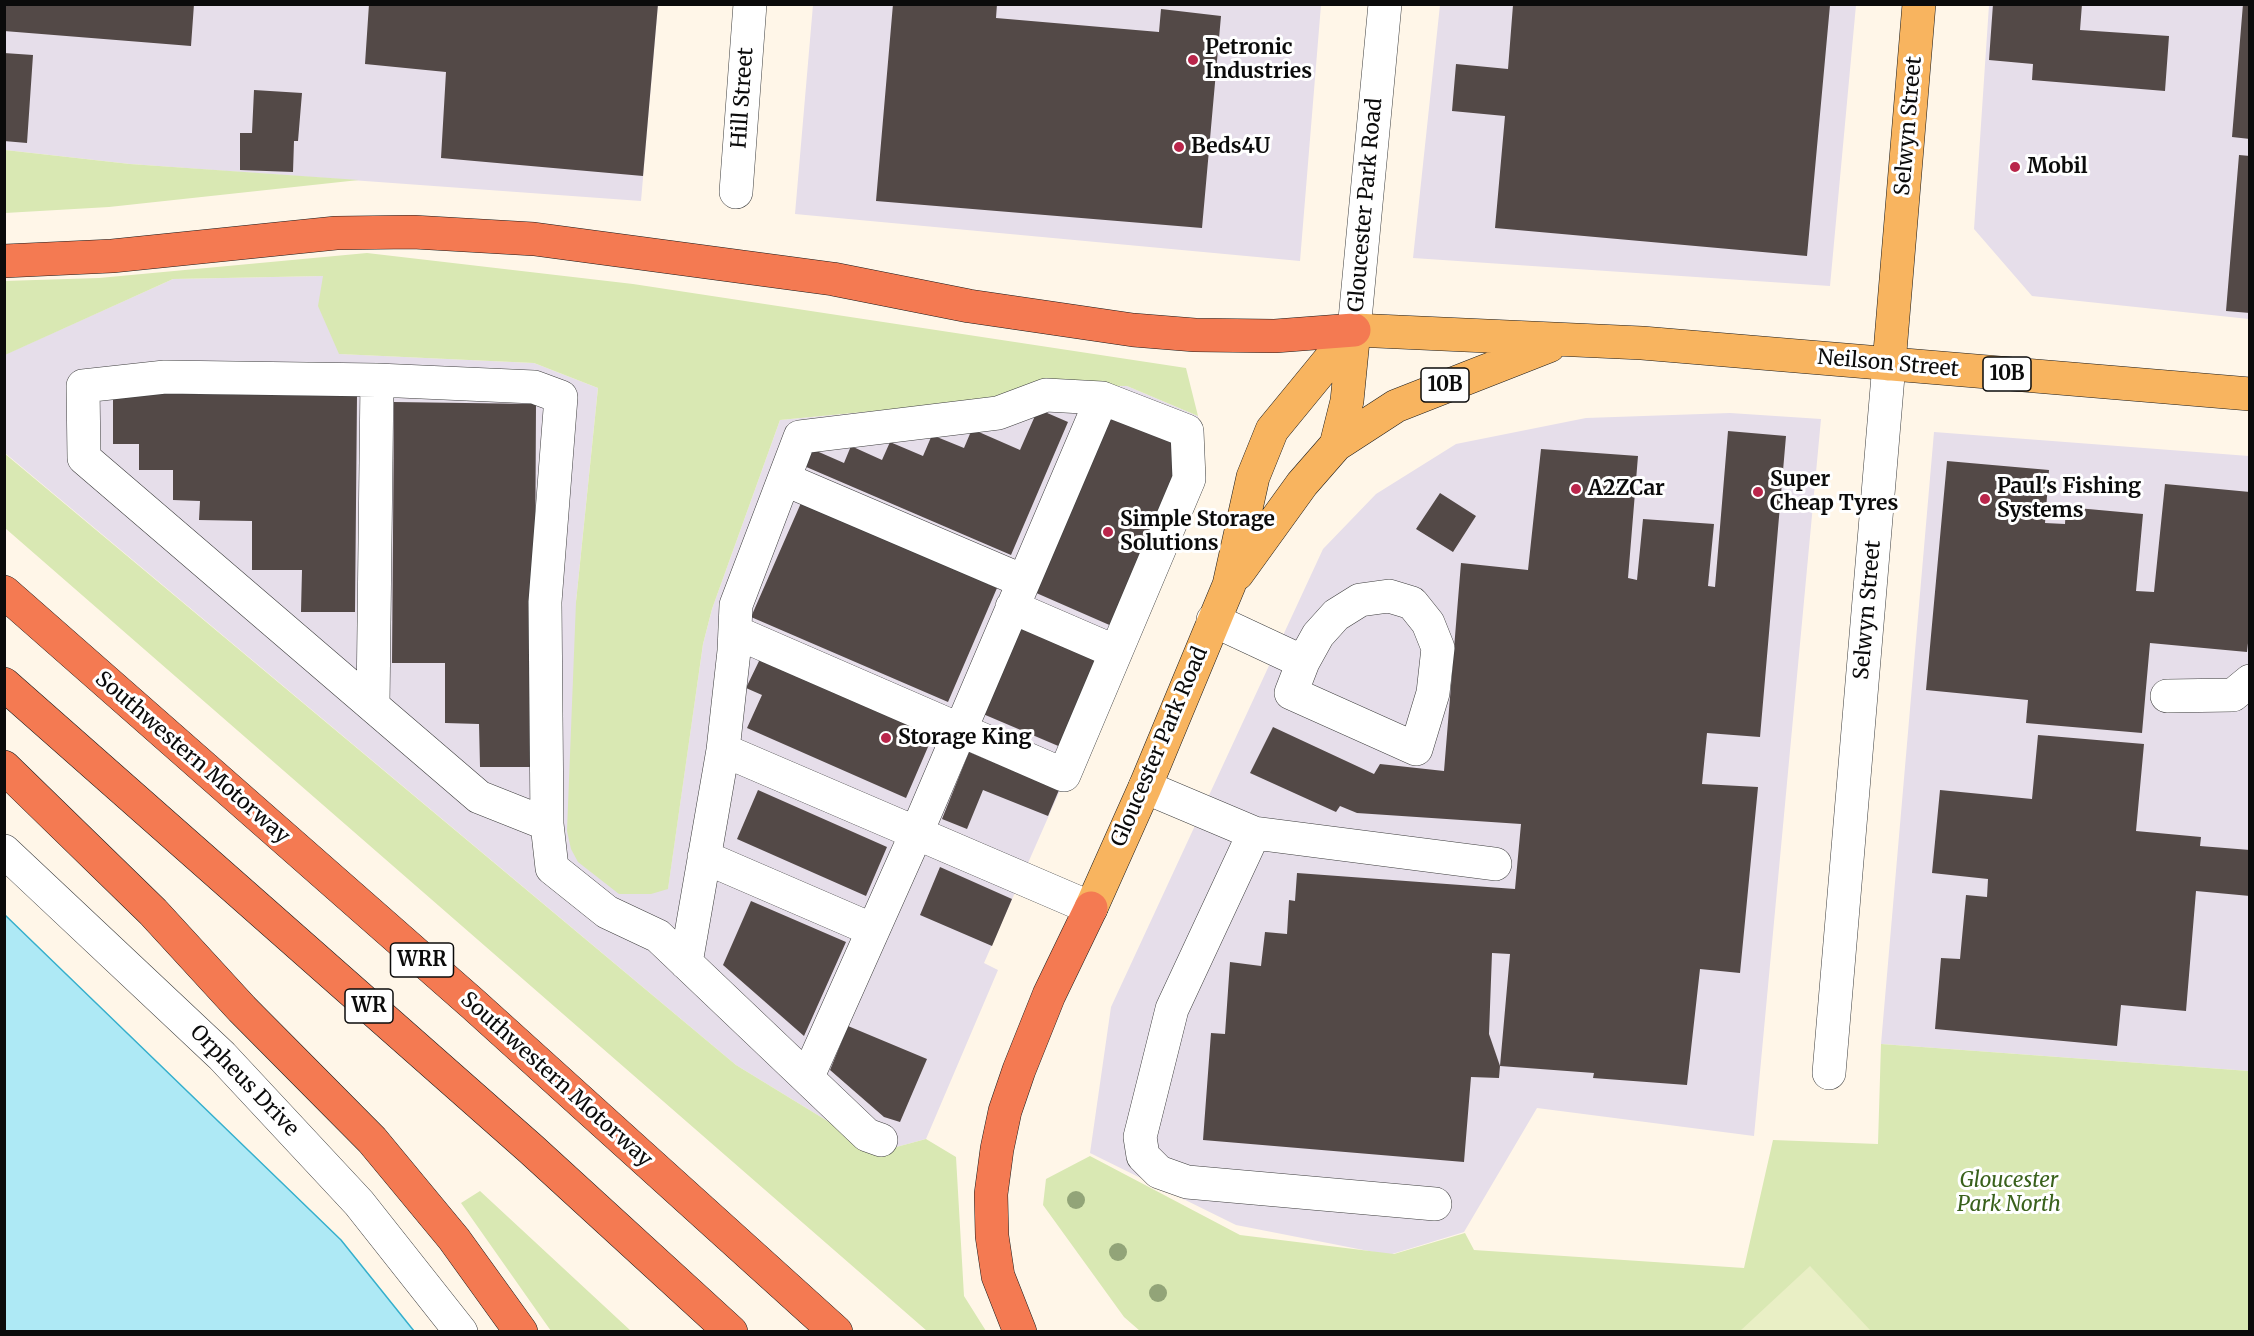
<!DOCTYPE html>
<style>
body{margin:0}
#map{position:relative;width:2254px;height:1336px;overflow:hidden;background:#fff6e8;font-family:Merriweather,serif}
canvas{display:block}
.frame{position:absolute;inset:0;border:6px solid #0b0b0b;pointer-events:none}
</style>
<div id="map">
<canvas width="2254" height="1336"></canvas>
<div class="frame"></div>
</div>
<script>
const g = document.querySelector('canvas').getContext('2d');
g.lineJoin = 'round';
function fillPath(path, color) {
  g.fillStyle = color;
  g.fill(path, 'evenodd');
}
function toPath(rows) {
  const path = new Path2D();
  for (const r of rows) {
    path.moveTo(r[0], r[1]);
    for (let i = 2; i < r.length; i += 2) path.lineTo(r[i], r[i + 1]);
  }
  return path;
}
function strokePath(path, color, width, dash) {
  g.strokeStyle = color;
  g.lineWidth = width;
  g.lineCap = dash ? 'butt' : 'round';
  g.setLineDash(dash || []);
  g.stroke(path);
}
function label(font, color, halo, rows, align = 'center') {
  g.font = font + ' Merriweather,serif';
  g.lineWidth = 6;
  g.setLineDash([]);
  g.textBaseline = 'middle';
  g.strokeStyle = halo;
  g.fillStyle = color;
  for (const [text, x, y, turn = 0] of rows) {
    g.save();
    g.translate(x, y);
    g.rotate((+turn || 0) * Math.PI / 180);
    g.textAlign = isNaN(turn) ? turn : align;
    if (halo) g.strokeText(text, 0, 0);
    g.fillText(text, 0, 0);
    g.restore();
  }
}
fillPath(toPath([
 [5,5,658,5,641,201,130,164,5,150],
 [813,5,1321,5,1300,261,795,214],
 [1440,5,1856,5,1830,286,1413,258],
 [1989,5,2249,5,2249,319,2032,296,1974,229],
 [323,276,340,354,534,363,598,388,576,602,668,888,703,644,712,609,780,420,936,405,1029,385,1127,386,1198,416,1197,479,984,963,998,970,926,1139,878,1152,736,1065,5,453,4,355,173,279],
 [1730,413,1821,419,1754,1136,1537,1108,1464,1232,1389,1255,1236,1225,1090,1153,1111,1007,1323,549,1376,494,1456,444,1586,418],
 [1934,432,2249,456,2249,1071,1881,1044]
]), '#e6deea');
fillPath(toPath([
 [5,150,130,164,359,180,109,207,5,213],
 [367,253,633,284,1186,368,1198,416,1127,386,1029,385,1004,395,936,405,780,420,712,609,703,644,668,889,651,894,619,894,578,862,571,849,567,831,576,602,598,388,534,363,339,354,318,306,323,276,173,279,5,355,4,281,99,278],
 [4,453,736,1065,878,1152,926,1139,956,1157,964,1296,986,1331,927,1331,5,528],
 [1881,1044,2249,1071,2249,1331,1140,1331,1124,1317,1043,1205,1046,1179,1090,1156,1240,1235,1394,1254,1465,1233,1474,1250,1744,1268,1773,1140,1878,1144],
 [480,1191,631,1331,551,1331,461,1203]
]), '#d9e8b3');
fillPath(toPath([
 [1810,1266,1871,1331,1740,1331]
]), '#e9efc5');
const water = toPath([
 [5,915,341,1240,414,1331,5,1331,5,915]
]);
fillPath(water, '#aee9f5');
strokePath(water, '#35afcc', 1.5);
fillPath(toPath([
 [4,4,194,4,191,46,4,31],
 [369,4,658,4,643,176,441,158,446,72,365,64],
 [893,4,997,4,996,18,1159,32,1161,9,1221,16,1202,228,876,201],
 [1993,4,2082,4,2080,30,2169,36,2165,91,2032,80,2033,64,1989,60],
 [2243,4,2250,4,2250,139,2232,137],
 [1513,5,1830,5,1807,256,1495,228,1505,116,1452,111,1456,64,1508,69],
 [4,53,33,55,27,143,4,141],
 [254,90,302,93,298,141,294,141,293,172,240,170,240,133,252,133],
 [2239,155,2250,156,2250,313,2226,311],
 [113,393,357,396,355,612,301,612,302,570,252,570,252,521,199,520,200,501,173,500,173,470,139,470,139,444,113,444],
 [394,402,536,404,534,767,480,767,479,724,445,723,445,663,392,663],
 [1038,409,1068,422,1011,555,804,466,812,449,844,463,851,446,882,460,890,442,923,456,932,435,964,448,972,429,1020,450],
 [1112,415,1182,443,1181,473,1114,627,1034,592],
 [1728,431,1786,436,1760,737,1707,733,1702,784,1758,787,1740,973,1700,969,1687,1085,1593,1078,1594,1073,1500,1066,1499,1078,1471,1077,1464,1162,1203,1140,1211,1033,1225,1034,1230,962,1261,966,1265,932,1287,934,1289,900,1295,901,1297,873,1515,889,1521,824,1357,813,1340,806,1336,812,1250,773,1273,727,1374,774,1380,764,1444,771,1461,563,1528,570,1541,449,1638,456,1628,578,1637,580,1643,519,1714,524,1708,586,1715,587],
 [1492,953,1510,954,1500,1066,1489,1034],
 [1947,461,2049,470,2045,523,2065,524,2066,507,2143,514,2136,591,2154,592,2165,484,2250,492,2250,625,2247,652,2150,643,2142,733,2026,723,2028,700,1926,690],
 [1440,493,1476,516,1453,552,1416,529],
 [801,503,997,588,948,702,751,617],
 [1019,628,1099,661,1063,748,983,714],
 [760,659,934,733,906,798,747,728,762,695,746,688],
 [2038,735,2144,744,2136,831,2201,837,2200,846,2250,850,2250,896,2196,891,2186,1011,2121,1005,2117,1046,1935,1029,1941,958,1960,959,1966,895,1987,897,1988,879,1932,873,1940,790,2032,799],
 [969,752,1059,790,1048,816,983,790,967,829,942,819],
 [758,790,887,847,866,896,737,839],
 [940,867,1012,899,992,946,920,915],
 [751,901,846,942,804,1036,723,965],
 [848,1026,927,1059,900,1122,884,1117,830,1070]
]), '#534947');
const minor = toPath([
 [736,192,750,4],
 [1354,330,1385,4],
 [784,479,1023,581],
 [1012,607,1116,652],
 [1213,620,1303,662,1318,635,1336,615,1360,600,1389,596,1412,603,1428,623,1438,648,1433,693,1416,749,1291,693,1303,662],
 [2167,696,2233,695,2250,681],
 [373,705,377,380],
 [723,750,1091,908],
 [1145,787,1254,833],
 [547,824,545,602,561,397,534,387,377,380,165,377,83,386,84,458,479,797,547,824,552,868,607,912,658,936,867,1135,881,1140],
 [4,851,222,1056,359,1203,461,1332],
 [704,857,873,930],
 [686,963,723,750,734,651,736,605,800,437,998,413,1046,395,1102,398,1187,431,1189,479,1064,775,735,632],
 [1829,1073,1889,364],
 [808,1076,916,834,1102,398],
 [1435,1204,1187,1182,1159,1172,1143,1156,1140,1137,1172,1009,1254,833,1495,864]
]);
const major = toPath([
 [1354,330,1642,343,2250,394],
 [1889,364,1919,4],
 [1336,445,1347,401,1354,330],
 [1237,574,1302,484,1336,445,1396,406,1549,346],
 [1091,908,1145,787,1229,585,1253,477,1272,430,1354,330]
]);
const highway = toPath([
 [4,261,112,256,336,233,413,232,534,239,833,279,969,306,1133,330,1195,335,1275,336,1354,330],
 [4,592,473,1004,836,1332],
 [4,684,531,1149,731,1332],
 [4,767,153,912,242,1009,372,1140,454,1239,521,1332],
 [1020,1332,998,1276,992,1236,991,1194,997,1149,1005,1111,1019,1070,1049,995,1091,908]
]);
strokePath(minor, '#3e3e3e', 34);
strokePath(major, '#1c1c1c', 34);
strokePath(highway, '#1c1c1c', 34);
strokePath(minor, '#fff', 33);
strokePath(major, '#f8b45f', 33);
strokePath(highway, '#f47a52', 33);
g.fillStyle = '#92a478';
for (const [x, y] of [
 [1076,1200],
 [1118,1252],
 [1158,1293]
]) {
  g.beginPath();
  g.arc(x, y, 9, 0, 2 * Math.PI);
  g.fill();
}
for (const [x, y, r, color] of [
 [1193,60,6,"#b9254a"],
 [1179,147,6,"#b9254a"],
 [2015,167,6,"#b9254a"],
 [1576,489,6,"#b9254a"],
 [1758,492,6,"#b9254a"],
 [1985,499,6,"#b9254a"],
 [1108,532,6,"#b9254a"],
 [886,738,6,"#b9254a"]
]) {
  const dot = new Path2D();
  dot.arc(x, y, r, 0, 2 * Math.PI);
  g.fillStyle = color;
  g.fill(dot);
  strokePath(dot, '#fff', 2);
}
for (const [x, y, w] of [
 [2007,374,48],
 [1445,385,48],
 [422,960,63],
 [369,1006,48]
]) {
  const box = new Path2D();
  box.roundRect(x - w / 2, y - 17, w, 34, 4.5);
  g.fillStyle = '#fff';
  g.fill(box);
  strokePath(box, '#0b0b0b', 1.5);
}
label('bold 20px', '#0b0b0b', null, [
 ["10B",2007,374],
 ["10B",1445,385],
 ["WRR",422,960],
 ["WR",369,1006]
]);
label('bold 21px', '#0b0b0b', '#fff', [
 ["Petronic",1205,48],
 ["Industries",1205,72],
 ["Beds4U",1191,147],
 ["Mobil",2027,167],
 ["Super",1770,480],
 ["Cheap Tyres",1770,504],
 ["Paul's Fishing",1997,487],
 ["Systems",1997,511],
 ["A2ZCar",1588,489],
 ["Simple Storage",1120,520],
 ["Solutions",1120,544],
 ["Storage King",898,738]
], 'left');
label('21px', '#0b0b0b', '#fff', [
 ["Hill Street",743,98,-86],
 ["Selwyn Street",1909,126,-85],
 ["Gloucester Park Road",1366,205,-85],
 ["Neilson Street",1888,364,5],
 ["Selwyn Street",1868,610,-85],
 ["Gloucester Park Road",1160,747,-67],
 ["Southwestern Motorway",192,758,41],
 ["Southwestern Motorway",556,1080,42],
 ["Orpheus Drive",244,1081,46]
]);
label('italic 21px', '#39611c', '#fff', [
 ["Gloucester",2009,1181],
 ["Park North",2009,1205]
]);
</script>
